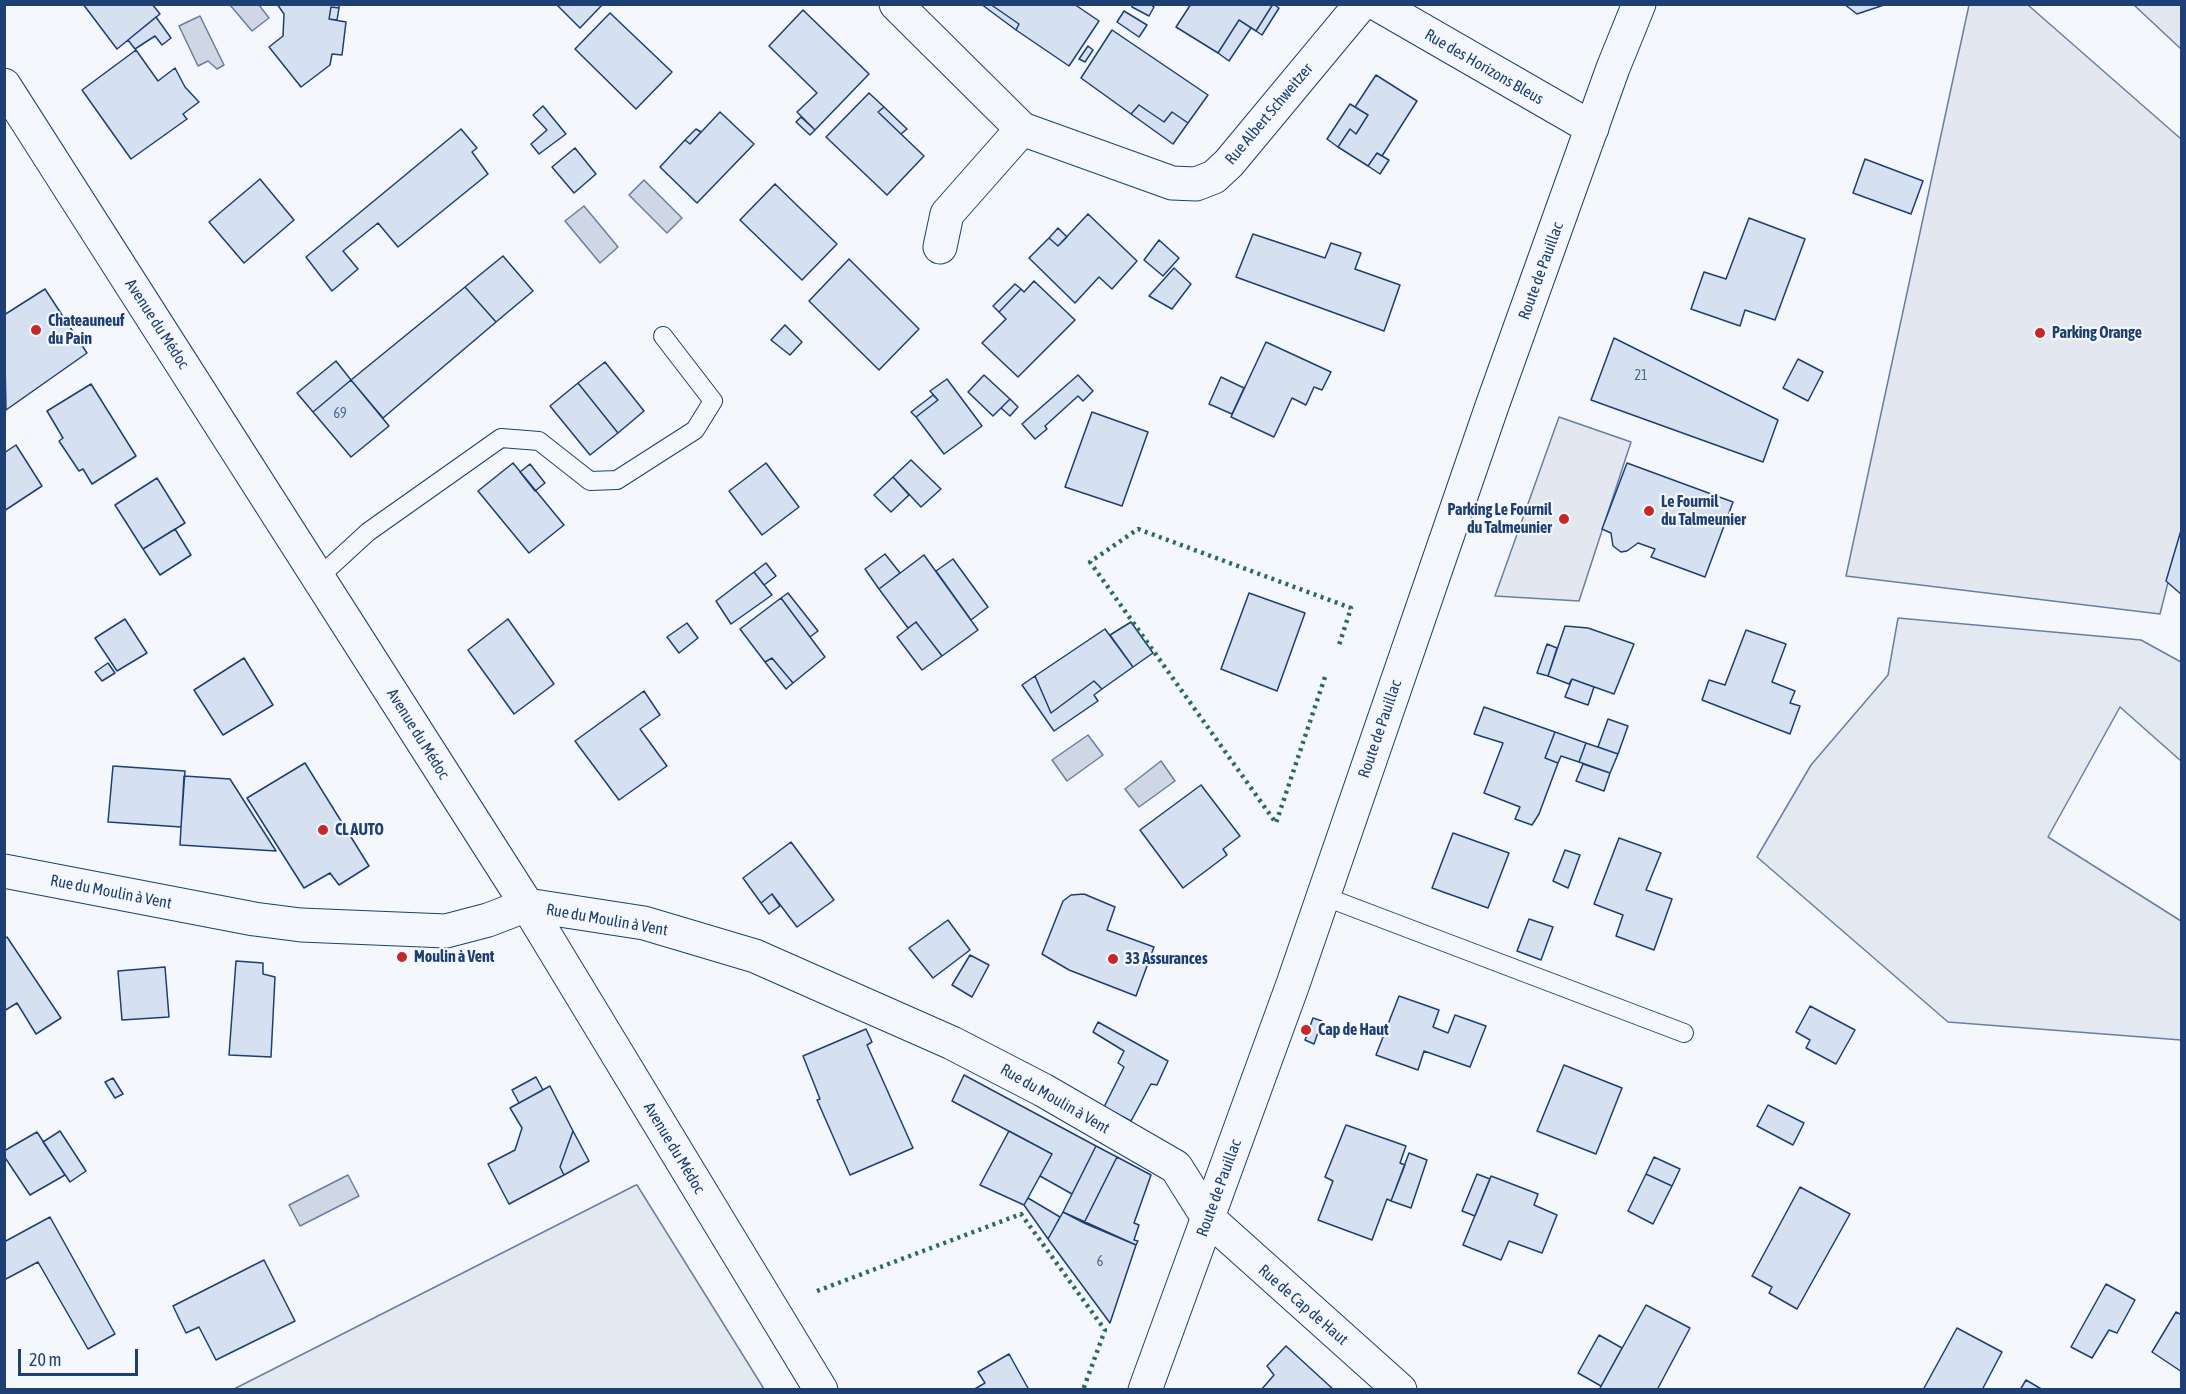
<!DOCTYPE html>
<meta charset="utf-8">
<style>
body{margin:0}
#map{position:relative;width:2186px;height:1394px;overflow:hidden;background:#f4f7fb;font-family:"Asap Condensed",sans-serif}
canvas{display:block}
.frame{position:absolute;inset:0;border:6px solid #1d3f73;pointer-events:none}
.scale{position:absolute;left:18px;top:1349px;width:120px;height:27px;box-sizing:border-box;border:3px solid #1d3f73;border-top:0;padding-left:8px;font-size:18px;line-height:21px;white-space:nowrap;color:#1d3f73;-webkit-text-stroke:4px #f4f7fb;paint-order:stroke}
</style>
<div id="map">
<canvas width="2186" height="1394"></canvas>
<div class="frame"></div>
<div class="scale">20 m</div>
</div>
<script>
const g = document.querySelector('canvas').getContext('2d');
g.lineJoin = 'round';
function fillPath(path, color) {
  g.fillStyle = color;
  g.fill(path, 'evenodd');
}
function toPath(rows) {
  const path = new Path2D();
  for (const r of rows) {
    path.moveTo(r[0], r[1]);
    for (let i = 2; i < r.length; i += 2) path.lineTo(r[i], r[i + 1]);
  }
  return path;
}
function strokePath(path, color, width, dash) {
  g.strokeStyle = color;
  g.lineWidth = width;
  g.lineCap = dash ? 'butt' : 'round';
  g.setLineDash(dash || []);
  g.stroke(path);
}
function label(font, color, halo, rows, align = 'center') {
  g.font = font + ' "Asap Condensed",sans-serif';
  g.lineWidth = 4.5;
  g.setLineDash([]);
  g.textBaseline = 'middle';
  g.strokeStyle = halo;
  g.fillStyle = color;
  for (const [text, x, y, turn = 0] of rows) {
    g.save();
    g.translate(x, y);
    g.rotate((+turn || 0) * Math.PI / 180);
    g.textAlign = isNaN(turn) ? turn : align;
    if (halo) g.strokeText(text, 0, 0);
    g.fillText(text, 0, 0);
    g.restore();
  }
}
const green = toPath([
 [1898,618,2141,640,2181,662,2181,761,2120,707,2048,837,2181,921,2181,1040,1948,1022,1757,857,1811,765,1888,675,1898,618],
 [637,1185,764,1389,234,1389,636,1185,637,1185]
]);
fillPath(green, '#e3e9f0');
strokePath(green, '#687fa3', 1.5);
const parking = toPath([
 [1969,5,2028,5,2181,139,2182,527,2160,614,1846,576,1969,5],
 [2134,5,2181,5,2181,49,2134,5],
 [1559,417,1631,442,1579,601,1495,596,1559,417]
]);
fillPath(parking, '#e3e8f0');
strokePath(parking, '#687fa3', 1.5);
const water = toPath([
 [230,5,259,5,269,18,252,31,230,5],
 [200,16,224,65,217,69,208,61,198,66,179,26,200,16],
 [644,180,682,218,667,233,629,195,644,180],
 [584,206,618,247,600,263,565,221,584,206],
 [1088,735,1103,755,1067,781,1052,760,1088,735],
 [1161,761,1175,781,1139,807,1125,789,1161,761],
 [348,1175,359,1196,300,1226,289,1205,348,1175]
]);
fillPath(water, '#cfd7e4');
strokePath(water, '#687fa3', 1.5);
const building = toPath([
 [83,4,152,4,160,14,117,49,83,4],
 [277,4,339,4,339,8,331,7,329,19,346,22,342,55,332,54,330,65,301,87,269,47,283,36,284,14,277,4],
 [556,4,603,4,580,28,556,4],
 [981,4,990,4,1019,24,1016,30,981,4],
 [990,4,1074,4,1099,21,1069,66,1016,30,1019,24,990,4],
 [1133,4,1150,4,1154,7,1149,16,1132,7,1133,4],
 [1191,4,1273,4,1256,31,1239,20,1218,53,1176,27,1191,4],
 [1273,4,1279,8,1262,35,1256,31,1273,4],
 [1844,4,1887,4,1857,14,1844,4],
 [331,7,339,8,337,20,329,19,331,7],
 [803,10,869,74,815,130,797,112,817,93,769,46,803,10],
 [1124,11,1147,25,1139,37,1117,22,1124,11],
 [610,13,672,72,636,109,575,49,610,13],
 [156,17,171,38,162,45,155,36,135,49,128,40,156,17],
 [1239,20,1251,28,1229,61,1218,53,1239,20],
 [1112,30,1208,95,1188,123,1172,112,1164,122,1139,105,1131,114,1081,78,1112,30],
 [1088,46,1093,50,1085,62,1079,59,1088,46],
 [136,50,158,81,175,68,185,87,199,102,183,114,187,119,131,159,82,90,136,50],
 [1376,75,1417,101,1382,156,1377,153,1368,166,1338,147,1350,129,1356,134,1368,115,1355,107,1376,75],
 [869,93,884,107,878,112,924,156,887,195,826,137,869,93],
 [1350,104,1368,115,1356,134,1350,129,1338,147,1327,139,1350,104],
 [1139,105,1164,122,1172,112,1188,123,1173,144,1131,114,1139,105],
 [543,106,566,134,539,154,531,144,547,130,533,115,543,106],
 [884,107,907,129,901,134,878,112,884,107],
 [720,112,754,144,697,203,660,167,685,140,690,144,720,112],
 [801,117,815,130,810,135,796,122,801,117],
 [461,129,477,148,472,152,488,174,398,247,378,223,343,251,358,269,332,291,306,257,461,129],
 [696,129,701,132,690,144,685,140,696,129],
 [575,148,596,174,574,193,552,167,575,148],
 [1377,153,1389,160,1380,174,1368,166,1377,153],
 [1865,159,1923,181,1911,214,1853,193,1865,159],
 [260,179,294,220,244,263,209,222,260,179],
 [775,184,837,244,802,280,740,220,775,184],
 [1088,214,1137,261,1112,289,1099,277,1075,303,1029,258,1049,238,1058,246,1088,214],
 [1749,218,1805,239,1775,320,1745,310,1740,326,1691,309,1704,272,1726,279,1749,218],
 [1058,228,1067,237,1058,246,1049,238,1058,228],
 [1253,234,1325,258,1331,243,1361,253,1355,269,1400,285,1384,331,1236,277,1253,234],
 [1159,240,1179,258,1163,276,1144,260,1159,240],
 [503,256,533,291,496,322,465,287,503,256],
 [849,259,919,329,879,370,809,301,849,259],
 [1174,268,1191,284,1172,309,1149,296,1174,268],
 [1034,281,1075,320,1018,377,982,343,1006,319,999,312,1021,289,1024,292,1034,281],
 [1015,284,1021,289,999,312,993,306,1015,284],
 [465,287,496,322,383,418,351,380,465,287],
 [45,289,87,353,6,410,4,315,45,289],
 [785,325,802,342,790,355,771,340,785,325],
 [1614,338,1778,420,1763,462,1591,400,1614,338],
 [1266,342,1331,372,1322,390,1314,387,1306,405,1292,398,1274,437,1231,417,1266,342],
 [1798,359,1823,372,1808,401,1783,388,1798,359],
 [336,361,351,380,313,412,297,393,336,361],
 [605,362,644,411,618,433,578,383,605,362],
 [984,375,1010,399,993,416,968,392,984,375],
 [1078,375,1093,391,1083,401,1078,396,1045,426,1047,429,1035,439,1022,424,1078,375],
 [1221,377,1244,388,1232,414,1209,404,1221,377],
 [947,379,982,426,944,454,916,417,938,400,930,391,947,379],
 [351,380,389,426,351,457,313,412,351,380],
 [578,383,618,433,590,455,550,406,578,383],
 [91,384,136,456,92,484,83,469,79,471,59,441,63,438,47,411,91,384],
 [933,395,938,400,916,417,911,412,933,395],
 [1010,399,1018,407,1010,416,1001,408,1010,399],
 [1092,412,1148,432,1122,506,1065,487,1092,412],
 [16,445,42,486,4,511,4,453,16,445],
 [911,460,941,489,921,507,893,477,911,460],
 [513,463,564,525,529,553,478,491,513,463],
 [766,463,799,507,762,535,729,491,766,463],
 [1627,463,1733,502,1705,577,1651,557,1655,549,1638,543,1627,551,1621,552,1613,546,1611,533,1602,529,1627,463],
 [530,464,545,483,535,491,520,472,530,464],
 [893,477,909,495,891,512,874,495,893,477],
 [157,478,185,523,143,549,115,505,157,478],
 [2182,527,2182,595,2166,581,2182,527],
 [175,529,191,555,160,575,143,549,175,529],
 [885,554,900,573,879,589,865,569,885,554],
 [924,555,978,630,942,656,916,622,908,628,879,589,924,555],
 [953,559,988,607,971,620,936,571,953,559],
 [766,563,776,576,764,585,754,572,766,563],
 [754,572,772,595,731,624,716,601,754,572],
 [788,593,818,631,810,637,781,598,788,593],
 [1249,593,1305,613,1277,691,1221,669,1249,593],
 [781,598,825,657,793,683,772,658,765,662,740,629,781,598],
 [125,619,147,653,117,671,95,638,125,619],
 [508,619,554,684,514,714,468,650,508,619],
 [916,622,942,656,922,670,897,637,916,622],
 [1131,622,1153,653,1133,667,1110,635,1131,622],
 [687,623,698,638,679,653,667,637,687,623],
 [1565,626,1588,628,1634,644,1614,694,1572,679,1569,684,1548,676,1565,626],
 [1105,629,1133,667,1102,689,1094,681,1051,713,1035,676,1105,629],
 [1746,630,1786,644,1772,682,1795,691,1790,703,1800,706,1790,734,1702,700,1709,680,1725,685,1746,630],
 [1547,644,1557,648,1548,676,1537,673,1547,644],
 [244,658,273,705,223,735,194,690,244,658],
 [772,658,793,683,786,689,765,662,772,658],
 [108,663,115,673,102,681,95,672,108,663],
 [1035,676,1051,713,1094,681,1102,689,1094,695,1098,701,1054,731,1022,685,1035,676],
 [1572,679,1594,687,1588,705,1565,697,1572,679],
 [644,691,660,715,640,729,667,766,619,800,575,741,644,691],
 [1484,707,1555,732,1545,758,1558,763,1539,814,1532,825,1515,819,1520,807,1484,793,1503,743,1474,734,1484,707],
 [1608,719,1628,726,1618,754,1598,747,1608,719],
 [1555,732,1586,743,1579,762,1561,756,1558,763,1545,758,1555,732],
 [1586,743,1618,754,1610,773,1579,762,1586,743],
 [305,763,369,866,339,885,330,873,304,888,247,798,305,763],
 [1583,764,1610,773,1604,791,1576,781,1583,764],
 [113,766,185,771,181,827,108,822,113,766],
 [184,776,230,779,276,851,180,845,184,776],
 [1201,785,1240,836,1223,849,1227,855,1183,888,1140,830,1201,785],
 [1453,833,1509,853,1488,908,1432,888,1453,833],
 [1619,838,1661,853,1646,890,1672,899,1654,950,1616,936,1623,915,1594,904,1619,838],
 [791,842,834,900,797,927,772,894,761,903,743,878,791,842],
 [1565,850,1580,855,1568,888,1553,881,1565,850],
 [772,894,780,906,769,914,761,903,772,894],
 [1084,894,1115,907,1107,930,1154,947,1136,996,1069,970,1042,954,1063,901,1071,895,1084,894],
 [1529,919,1553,927,1541,960,1517,951,1529,919],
 [948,920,970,950,933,978,909,948,948,920],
 [7,937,61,1018,36,1034,17,1003,4,1011,4,939,7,937],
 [970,955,989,965,972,997,952,985,970,955],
 [236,961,263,963,263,974,275,977,271,1057,229,1055,236,961],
 [165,967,169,1017,122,1020,118,971,165,967],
 [1399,996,1439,1010,1433,1027,1448,1033,1455,1015,1486,1026,1470,1067,1424,1051,1418,1070,1376,1055,1399,996],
 [1810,1006,1855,1030,1836,1064,1806,1048,1810,1040,1796,1032,1810,1006],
 [1313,1018,1322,1021,1314,1044,1305,1040,1313,1018],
 [1098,1022,1168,1061,1157,1085,1151,1084,1131,1121,1104,1107,1124,1067,1118,1063,1124,1051,1093,1032,1098,1022],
 [866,1029,872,1042,867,1045,913,1148,850,1175,817,1100,820,1099,803,1056,866,1029],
 [1564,1065,1622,1088,1596,1154,1537,1131,1564,1065],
 [964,1075,1096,1146,1072,1194,1040,1176,1052,1154,952,1101,964,1075],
 [536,1077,543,1090,519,1103,512,1090,536,1077],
 [113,1078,123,1094,115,1098,105,1082,113,1078],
 [550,1086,573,1131,560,1167,564,1175,509,1204,488,1164,515,1150,522,1128,510,1108,550,1086],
 [1768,1105,1804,1123,1793,1145,1757,1126,1768,1105],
 [1346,1125,1406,1146,1400,1163,1405,1165,1391,1201,1387,1199,1372,1240,1318,1220,1333,1181,1325,1177,1346,1125],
 [60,1131,86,1171,70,1182,43,1142,60,1131],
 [573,1131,589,1161,564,1175,560,1167,573,1131],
 [1009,1131,1052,1154,1024,1205,980,1185,1009,1131],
 [37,1132,65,1175,30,1195,4,1156,4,1151,37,1132],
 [1096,1146,1117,1157,1084,1223,1063,1212,1096,1146],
 [1409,1153,1427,1160,1411,1208,1391,1201,1409,1153],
 [1117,1157,1151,1175,1134,1223,1139,1225,1134,1240,1138,1241,1136,1245,1084,1223,1117,1157],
 [1654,1157,1680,1169,1672,1186,1646,1174,1654,1157],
 [1477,1174,1490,1179,1475,1216,1462,1211,1477,1174],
 [1646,1174,1672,1186,1653,1224,1628,1211,1646,1174],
 [1491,1176,1538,1194,1534,1205,1557,1215,1542,1253,1509,1241,1501,1260,1463,1245,1491,1176],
 [1800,1187,1850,1214,1797,1309,1769,1293,1772,1287,1752,1276,1800,1187],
 [1028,1198,1060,1217,1048,1239,1024,1205,1028,1198],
 [1063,1212,1136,1245,1110,1323,1048,1239,1063,1212],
 [50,1217,115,1334,88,1349,38,1262,4,1280,4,1242,50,1217],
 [264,1260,295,1321,216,1360,199,1327,186,1333,173,1306,264,1260],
 [2106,1284,2135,1300,2117,1333,2109,1330,2092,1358,2071,1347,2106,1284],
 [1646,1305,1690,1328,1657,1390,1599,1390,1646,1305],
 [2176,1312,2182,1315,2182,1372,2152,1352,2176,1312],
 [1957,1328,2002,1352,1982,1390,1923,1390,1957,1328],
 [1599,1335,1622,1348,1601,1386,1578,1373,1599,1335],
 [1286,1346,1334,1390,1261,1390,1274,1375,1267,1366,1286,1346],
 [1009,1354,1029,1390,973,1390,985,1383,978,1372,1009,1354],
 [2026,1380,2043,1390,2020,1390,2026,1380]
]);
fillPath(building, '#d5e0f0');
strokePath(building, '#1d3f73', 1.5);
const service = toPath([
 [318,578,368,532,501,438,539,441,590,481,617,480,695,430,713,401,663,336],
 [1323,896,1684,1033]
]);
const minor = toPath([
 [896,4,1022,129,1172,183,1196,184,1214,177,1229,163,1361,4],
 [1377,4,1592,128],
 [940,247,947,214,1022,129],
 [4,871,254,919,301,925,446,931,488,920,527,905,644,923,755,956,952,1043,1043,1090,1176,1167,1208,1218,1400,1390]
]);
const secondary = toPath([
 [1145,1390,1293,984,1492,406,1613,68,1639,4]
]);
const primary = toPath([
 [4,85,527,905,821,1390]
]);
strokePath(service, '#1d3f73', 20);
strokePath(minor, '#1d3f73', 35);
strokePath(secondary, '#1d3f73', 35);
strokePath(primary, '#1d3f73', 35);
strokePath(service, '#f4f7fb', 18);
strokePath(minor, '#f4f7fb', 33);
strokePath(secondary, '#f4f7fb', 33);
strokePath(primary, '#f4f7fb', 33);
strokePath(toPath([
 [1325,677,1276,823,1090,562,1138,529,1351,608,1339,645],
 [817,1291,1021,1214,1105,1330,1083,1390]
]), '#2c6c60', 4.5, [3, 4.5]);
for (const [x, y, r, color] of [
 [36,330,6,"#c62828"],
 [2040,333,6,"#c62828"],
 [1649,511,6,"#c62828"],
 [1564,519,6,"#c62828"],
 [323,830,6,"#c62828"],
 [402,957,6,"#c62828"],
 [1113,959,6,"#c62828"],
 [1306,1030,6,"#c62828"]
]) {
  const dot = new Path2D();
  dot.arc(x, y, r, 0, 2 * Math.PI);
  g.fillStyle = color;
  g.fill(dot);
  strokePath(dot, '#f4f7fb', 2);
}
label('14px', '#4b6792', null, [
 ["21",1641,376],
 ["69",340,414],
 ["6",1100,1262]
]);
label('16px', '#1d3f73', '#f4f7fb', [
 ["Rue des Horizons Bleus",1484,67,30],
 ["Rue Albert Schweitzer",1269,114,-50],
 ["Route de Pauillac",1541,271,-70],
 ["Avenue du Médoc",157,324,57],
 ["Route de Pauillac",1380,729,-71],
 ["Avenue du Médoc",418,734,58],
 ["Rue du Moulin à Vent",111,892,11],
 ["Rue du Moulin à Vent",607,920,10],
 ["Rue du Moulin à Vent",1055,1099,30],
 ["Avenue du Médoc",674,1148,59],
 ["Route de Pauillac",1219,1188,-70],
 ["Rue de Cap de Haut",1303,1305,41]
]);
label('bold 16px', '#1d3f73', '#f4f7fb', [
 ["Chateauneuf",48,321],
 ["du Pain",48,339],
 ["Parking Orange",2052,333],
 ["Le Fournil",1661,502],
 ["du Talmeunier",1661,520],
 ["Parking Le Fournil",1552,510,"right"],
 ["du Talmeunier",1552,528,"right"],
 ["CL AUTO",335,830],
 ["Moulin à Vent",414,957],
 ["33 Assurances",1125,959],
 ["Cap de Haut",1318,1030]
], 'left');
</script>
